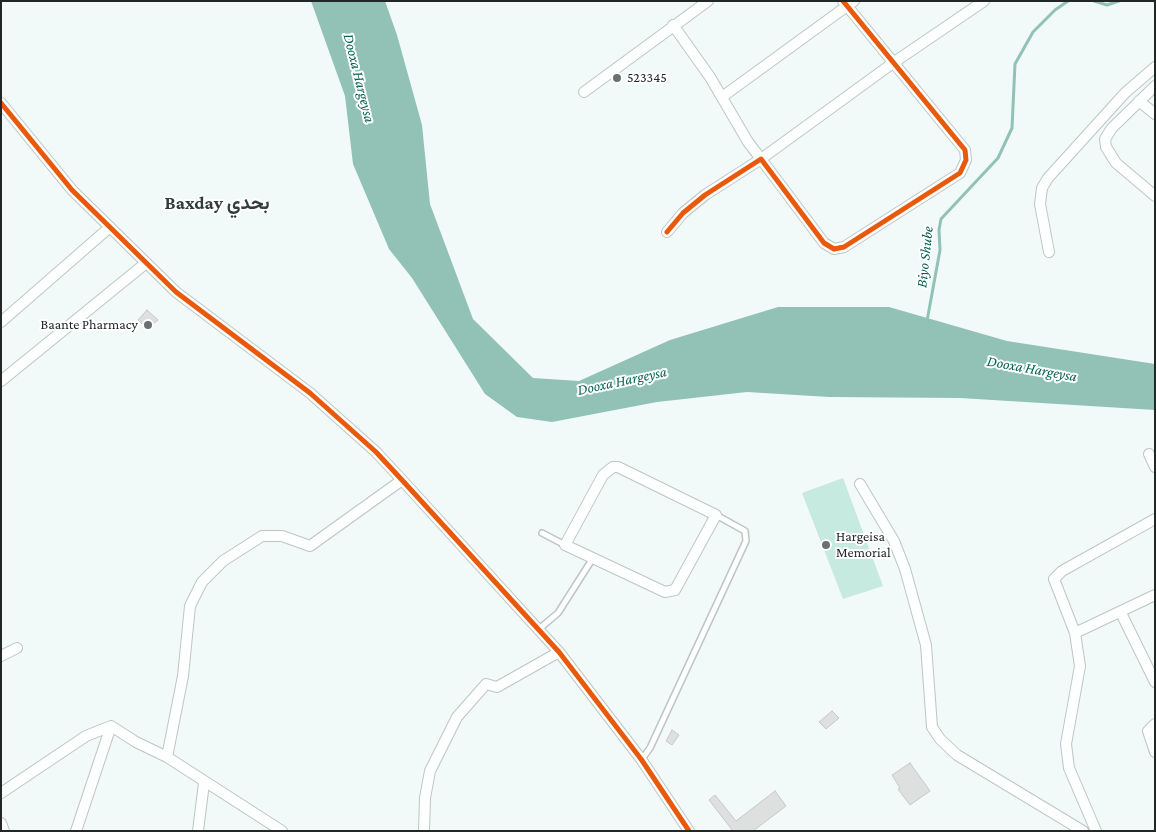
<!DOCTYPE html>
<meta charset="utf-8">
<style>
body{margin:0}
#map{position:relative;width:1156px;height:832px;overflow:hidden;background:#f1faf8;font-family:"Crimson Pro",serif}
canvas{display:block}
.frame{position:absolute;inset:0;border:2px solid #212725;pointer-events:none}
</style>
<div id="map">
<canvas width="1156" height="832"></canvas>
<div class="frame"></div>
</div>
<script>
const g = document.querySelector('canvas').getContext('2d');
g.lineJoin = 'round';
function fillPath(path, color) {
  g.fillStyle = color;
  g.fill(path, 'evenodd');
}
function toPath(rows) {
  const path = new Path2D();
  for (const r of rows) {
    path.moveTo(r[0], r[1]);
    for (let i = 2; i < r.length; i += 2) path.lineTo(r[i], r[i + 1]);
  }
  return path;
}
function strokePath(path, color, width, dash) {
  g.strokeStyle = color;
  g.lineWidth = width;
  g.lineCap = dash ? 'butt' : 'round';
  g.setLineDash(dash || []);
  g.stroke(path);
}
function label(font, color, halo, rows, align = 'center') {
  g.font = font + ' "Crimson Pro",Vazirmatn,serif';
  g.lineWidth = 4;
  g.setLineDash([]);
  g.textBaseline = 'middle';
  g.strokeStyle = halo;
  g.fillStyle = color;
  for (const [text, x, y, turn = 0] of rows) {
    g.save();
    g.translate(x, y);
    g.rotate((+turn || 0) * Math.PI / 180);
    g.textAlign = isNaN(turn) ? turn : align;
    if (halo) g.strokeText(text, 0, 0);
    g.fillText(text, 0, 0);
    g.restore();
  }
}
fillPath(toPath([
 [843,478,883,586,843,599,802,493]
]), '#c6e9e0');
fillPath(toPath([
 [311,1,385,1,397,35,422,125,430,204,473,319,533,378,579,381,670,340,778,307,889,307,1007,341,1155,364,1155,410,960,398,829,397,747,392,657,402,552,422,517,417,485,394,412,278,389,249,353,164,345,96]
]), '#92c2b6');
strokePath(toPath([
 [1094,1,1107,5,1119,1],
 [927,321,940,250,939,230,941,219,998,158,1012,128,1015,64,1033,32,1055,10,1068,1]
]), '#92c2b6', 3);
const building = toPath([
 [147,310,158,320,147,329,138,320,147,310],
 [832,711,839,718,826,729,819,722,832,711],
 [672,730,679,735,672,745,666,741,672,730],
 [910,763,930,791,910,805,898,789,900,788,892,775,910,763],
 [775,791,786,806,753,831,733,831,709,800,715,795,736,821,775,791]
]);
fillPath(building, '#dedfdf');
strokePath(building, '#c7c7c7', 1);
const service = toPath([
 [542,533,565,545],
 [539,629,558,613,593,558],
 [642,759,650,748,746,541,745,531,716,515]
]);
const minor = toPath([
 [673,25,710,77,748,142,761,159,893,63,984,1],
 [1155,86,1112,128,1105,139,1106,147,1116,163,1155,196],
 [584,92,708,1],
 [722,97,854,1],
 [1139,101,1155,114],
 [1,103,72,190,176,292,310,393,376,452,402,480,559,652,641,759,689,831],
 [667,232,683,213,705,195,761,159,824,243,834,249,844,247,960,173,966,160,965,150,843,1],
 [1049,252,1040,204,1042,188,1048,178,1125,93,1155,67],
 [1,322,110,227],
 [1,381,146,263],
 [1149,454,1155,467],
 [613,467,618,467,716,515,675,590,665,592,565,545,603,475,613,467],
 [860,484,894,541,905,569,926,645,932,727,940,739,957,755,1083,831],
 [1121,613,1155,682],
 [1075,633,1155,595],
 [1,656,17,648],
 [1155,724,1148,731,1155,752],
 [167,757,183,676,190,606,202,582,223,561,262,536,282,536,310,546,402,480],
 [1,793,86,736,111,726,136,742,167,757,282,831],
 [1,823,4,831],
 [76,831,111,726],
 [198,831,204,783],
 [424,831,425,798,430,771,457,717,486,684,497,687,559,652],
 [1096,831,1069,768,1066,744,1080,666,1075,633,1054,579,1062,571,1155,519]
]);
strokePath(service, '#bec6c4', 8);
strokePath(minor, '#bec6c4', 12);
strokePath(service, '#fdfefe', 5);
strokePath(minor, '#fdfefe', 10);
strokePath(toPath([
 [1,103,72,190,176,292,310,393,376,452,402,480,559,652,641,759,689,831],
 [667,232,683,213,705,195,761,159,824,243,834,249,844,247,960,173,966,160,965,150,843,1]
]), '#e8590c', 5);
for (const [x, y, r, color] of [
 [617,78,5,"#6a716f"],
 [148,325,5,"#6a716f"],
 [826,545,5,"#6a716f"]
]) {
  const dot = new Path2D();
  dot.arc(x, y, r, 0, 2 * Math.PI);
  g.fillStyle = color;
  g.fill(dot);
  strokePath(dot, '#fff', 2);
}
label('14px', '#212725', '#fff', [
 ["523345",627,78],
 ["Baante Pharmacy",138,325,"right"],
 ["Hargeisa",836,537],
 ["Memorial",836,553]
], 'left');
label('italic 15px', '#066353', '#fff', [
 ["Dooxa Hargeysa",359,78,76],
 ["Biyo Shube",925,257,-84],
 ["Dooxa Hargeysa",1032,369,10],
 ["Dooxa Hargeysa",622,381,-12]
]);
label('bold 19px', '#303d3a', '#fff', [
 ["Baxday بحدي",217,203]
]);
</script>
